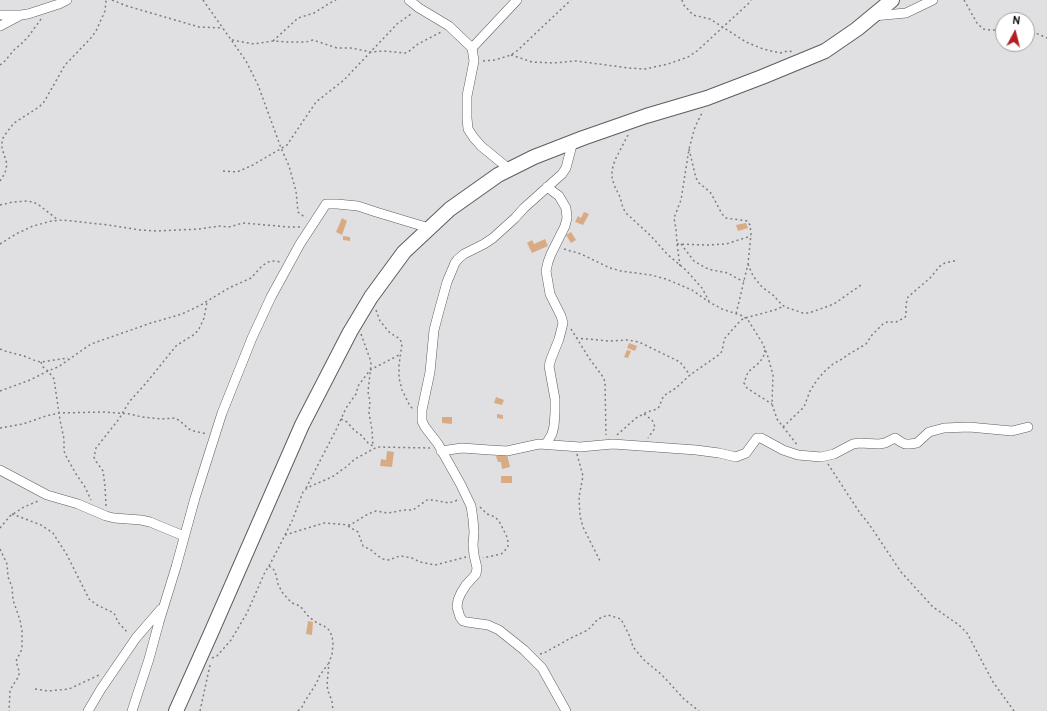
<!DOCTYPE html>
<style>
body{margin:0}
#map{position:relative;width:1047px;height:711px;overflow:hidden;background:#e0e0e3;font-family:Overpass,sans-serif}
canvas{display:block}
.north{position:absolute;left:995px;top:12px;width:40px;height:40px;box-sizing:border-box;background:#fff;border:1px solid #a1a1a1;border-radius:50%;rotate:7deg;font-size:11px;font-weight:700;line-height:16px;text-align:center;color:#131314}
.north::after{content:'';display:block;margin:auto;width:14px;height:18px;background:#b01f24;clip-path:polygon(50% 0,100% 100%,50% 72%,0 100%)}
</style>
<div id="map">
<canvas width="1047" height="711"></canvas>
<div class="north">N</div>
</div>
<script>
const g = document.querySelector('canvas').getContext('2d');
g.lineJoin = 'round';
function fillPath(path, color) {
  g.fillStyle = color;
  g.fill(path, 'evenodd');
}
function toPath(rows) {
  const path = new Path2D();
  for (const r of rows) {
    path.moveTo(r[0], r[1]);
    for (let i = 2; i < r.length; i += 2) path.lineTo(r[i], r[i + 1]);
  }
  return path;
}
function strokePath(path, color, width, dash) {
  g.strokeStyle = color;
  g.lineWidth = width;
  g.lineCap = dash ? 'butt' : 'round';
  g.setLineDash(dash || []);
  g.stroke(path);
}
fillPath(toPath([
 [584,212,589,214,583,225,575,222,578,216,581,218],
 [342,218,347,221,342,235,336,232],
 [746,223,748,228,738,231,736,225],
 [571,232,576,240,571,243,566,235],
 [343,236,350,237,350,241,343,240],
 [545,239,548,246,532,253,527,243,532,240,534,244],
 [629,343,637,346,635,351,627,348],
 [627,350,631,351,628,358,624,357],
 [496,397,504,400,502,405,494,403],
 [497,414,503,415,503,419,497,418],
 [442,417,452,417,452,424,442,423],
 [387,451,394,452,392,467,380,466,381,459,386,460],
 [507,454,510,467,502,469,501,462,498,462,496,456],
 [501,476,512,476,512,483,501,483],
 [308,621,313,622,312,635,306,634]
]), '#d9ab84');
const minor = toPath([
 [409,0,419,8,449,26,472,48,474,61,467,96,467,118,468,129,474,138,481,146,509,169],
 [0,15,21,15,28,14,59,4,67,0],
 [874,16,906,13,933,0],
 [0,26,19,16],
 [472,48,517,0],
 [546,444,552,434,554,426,555,413,555,399,549,366,551,359,559,339,563,323,561,316,550,294,546,271,548,262,551,254,565,226,567,218,566,208,559,196,547,187],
 [441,451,462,448,490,450,507,451,539,444,580,447,613,444,696,450,719,453,736,457,746,453,757,438,761,438,783,450,798,455,821,457,834,454,853,444,859,443,879,444,885,443,895,438,901,442,905,444,910,444,917,443,929,432,944,428,969,427,1012,431,1028,427],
 [0,470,47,495,78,504,106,516,114,518,141,520,150,522,184,536],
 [88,711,101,689,136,638,161,609],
 [132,711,149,659,159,622,176,567,195,498,222,413,252,338,271,297,300,244,326,204,337,204,358,206,376,212,429,228],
 [566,711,542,668,524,650,499,630,488,625,467,622,463,621,460,617,457,607,458,600,461,593,466,585,476,574,477,568,474,555,473,545,474,532,473,519,471,506,461,485,438,444,425,427,422,421,422,410,430,372,434,330,439,311,447,282,455,263,458,259,464,254,484,244,493,238,515,218,524,208,562,174,566,168,573,141]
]);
const primary = toPath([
 [176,711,211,633,302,425,350,332,371,297,404,252,450,209,498,175,534,157,583,138,646,116,707,98,762,77,825,51,857,29,892,0]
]);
strokePath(minor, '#5d5d5f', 10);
strokePath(primary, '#5d5d5f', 16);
strokePath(toPath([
 [112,0,127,6,199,27,223,28],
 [203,0,246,61,258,85,281,148,289,166,296,191,298,212,306,218],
 [682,0,683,4,693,15,710,19,746,42,763,49,780,53,788,51,794,52],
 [964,0,977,23,983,29,990,30,1003,30],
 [1027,31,1038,34,1047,38],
 [232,40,254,44,273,41,288,42,306,42,313,40,337,48,351,48,371,52,384,51,405,53,408,52,418,44,441,32],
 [273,41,298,18,314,13,330,3,336,0],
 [511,55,532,62,553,63,576,61,629,68,645,69,668,64,688,57,697,51,748,4,751,0],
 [483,61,495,60,511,55,518,50,556,14,571,0],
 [0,65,4,62,14,50,21,44,28,37,41,19],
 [628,135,615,160,612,170,612,177,614,185,620,197,623,208,626,213,651,236,667,254,687,271,702,288,709,301],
 [689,149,696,178,699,183,710,192,712,195,722,214,726,218,747,221,750,225,751,234,748,264,736,314],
 [223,171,237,172,253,165,287,145,316,102,344,80,397,24,411,14],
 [0,181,5,173,7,164,2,148,2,140,4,136,14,123,39,107,44,102,65,65,90,39,96,31,105,11,106,0],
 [0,205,13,202,27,201,33,202,39,205,58,220],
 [0,244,16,234,33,226,52,221,63,220,108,225,140,230,157,231,199,229,220,226,229,227,243,223,289,227,300,227],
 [677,244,707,245,726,244,751,236],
 [681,244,694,261,706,268,712,270,728,273,738,279,744,281],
 [564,249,581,254,610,268,621,271,651,275,666,279,692,290,709,302,722,309,743,316,748,320,763,344,768,357,773,375,772,404,777,419,798,446],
 [748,264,753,276,762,287,773,295,782,305,788,308,803,313,809,313,834,304,861,285],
 [680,266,677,244,676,229,674,218,681,200,689,149,695,127,703,111],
 [376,310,380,321,390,333,400,339,402,344,399,365,399,378,402,390,410,406,414,410],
 [571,329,589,358,603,377,605,382,606,435],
 [361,334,370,359,371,364,368,392,370,401,369,413,372,430,373,446],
 [576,338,609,341,628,340,639,342,680,362,690,375],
 [0,349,5,351,24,356,36,361,41,362,68,358],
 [765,350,764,355,760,362,748,372,745,380,744,383,747,388,753,392,772,404],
 [41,362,42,366,48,371,54,379,60,420,64,439,64,451,66,456,76,474,85,487,91,500],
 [0,391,30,380,48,371,58,367,91,344,151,323,182,314,199,306,229,288,251,278,262,266,268,262,274,261,281,262],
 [644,414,652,420,654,424,655,428,648,438],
 [341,419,347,422,355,431,360,434,369,444,373,446],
 [783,427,804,407,810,391,817,380,825,371,833,364,842,359,849,354,866,344,872,335,883,324,887,322,896,322,904,318,906,316,906,304,908,297,930,278,940,266,945,263,958,260],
 [0,428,23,424,46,416,59,413,104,412,130,414,142,417,162,419,175,418,180,421,189,429,194,431,207,434],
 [617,435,636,418,647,412,657,409,659,407,663,397,665,395,676,388,690,375,720,354,722,351,724,341,725,338,741,320,745,318,775,310,784,306],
 [577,454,583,476,579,497,580,516,583,527,601,563],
 [828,464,860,513,869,524,901,572,933,607,959,625,967,633,993,682,1014,711],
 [306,488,337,428,346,408,356,394,358,386,370,370,401,354],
 [106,506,105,486,103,471,95,460,94,457,96,448,119,419,129,402,147,382,176,346,185,340,195,334,199,329,204,318,207,302],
 [480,507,487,514,495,517,499,521,507,537,508,542,508,546,504,552,501,554,483,558],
 [12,514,41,525,53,533,67,555,89,599,97,605,114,613,118,622,128,633],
 [348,526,358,532,363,546,371,550,378,556,383,559,390,560,396,557,401,556,412,558,420,562,435,565,466,557],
 [0,528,10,516,24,507,38,501],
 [285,535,324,523,350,525,368,514,376,511,388,513,394,512,403,510,413,510,427,500,433,500,449,503,458,500],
 [0,549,7,564,8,577,12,587,13,600,20,620,22,631,22,649,16,661,19,671,19,676,13,685,10,691,9,711],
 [269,566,274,570,276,575,278,584,282,592,288,599,292,603,300,606,309,617,317,623,324,626,329,630,332,636,333,644,332,655,329,662,327,685,328,691,332,701,333,711],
 [540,654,544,653,571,638,588,630,598,619,608,615,621,619,630,637,633,647,644,660,662,675,684,699,699,711],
 [212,658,217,656,231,640,247,613,265,572,269,566,279,547,292,521,303,492,306,489,311,486,332,477,346,467,355,459,377,447,430,448],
 [35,689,48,691,69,689,99,675],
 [200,711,210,665],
 [298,711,302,707,305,701,316,684,320,675,328,664]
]), '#7e7e80', 1.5, [2, 3]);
strokePath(minor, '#fff', 9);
strokePath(primary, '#fff', 14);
</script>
